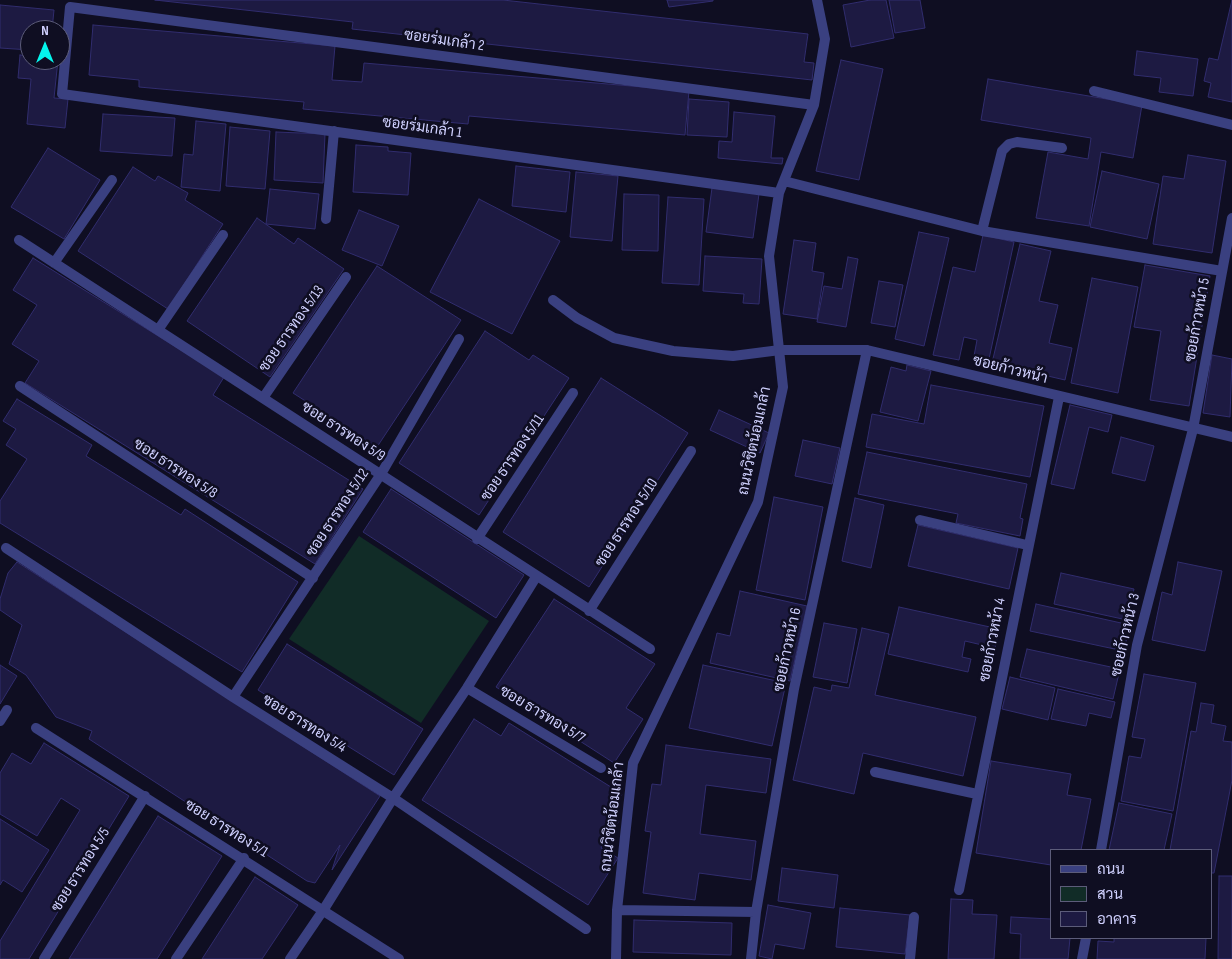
<!DOCTYPE html>
<meta charset="utf-8">
<style>
body{margin:0}
#map{position:relative;width:1232px;height:959px;overflow:hidden;background:#0f0e22;font-family:"Sofia Sans Condensed",Sarabun,sans-serif}
canvas{display:block}
.legend{position:absolute;left:1050px;top:849px;width:162px;height:90px;box-sizing:border-box;background:#0f0e22;border:1px solid #5c5c7a;margin:0;padding:6px 9px;list-style:none;font-size:15px;color:#cfd0fe}
.legend li{display:flex;align-items:center;gap:10px;height:25px}
.legend b{width:25px;border:1px solid #5c5c7a}
.north{position:absolute;left:20px;top:20px;width:50px;height:50px;box-sizing:border-box;background:#0f0e22;border:1px solid #5c5c7a;border-radius:50%;rotate:0deg;font-size:14px;font-weight:700;line-height:20px;text-align:center;color:#cfd0fe}
.north::after{content:'';display:block;margin:auto;width:18px;height:22px;background:#04f5ed;clip-path:polygon(50% 0,100% 100%,50% 72%,0 100%)}
</style>
<div id="map">
<canvas width="1232" height="959"></canvas>
<ul class="legend">
<li><b style="height:6px;background:#3a4080"></b>ถนน</li>
<li><b style="height:14px;background:#112c27"></b>สวน</li>
<li><b style="height:14px;background:#1d1a42"></b>อาคาร</li>
</ul>
<div class="north">N</div>
</div>
<script>
const g = document.querySelector('canvas').getContext('2d');
g.lineJoin = 'round';
function fillPath(path, color) {
  g.fillStyle = color;
  g.fill(path, 'evenodd');
}
function toPath(rows) {
  const path = new Path2D();
  for (const r of rows) {
    path.moveTo(r[0], r[1]);
    for (let i = 2; i < r.length; i += 2) path.lineTo(r[i], r[i + 1]);
  }
  return path;
}
function strokePath(path, color, width, dash) {
  g.strokeStyle = color;
  g.lineWidth = width;
  g.lineCap = dash ? 'butt' : 'round';
  g.setLineDash(dash || []);
  g.stroke(path);
}
function label(font, color, halo, rows, align = 'center') {
  g.font = font + ' "Sofia Sans Condensed",Sarabun,sans-serif';
  g.lineWidth = 5;
  g.setLineDash([]);
  g.textBaseline = 'middle';
  g.strokeStyle = halo;
  g.fillStyle = color;
  for (const [text, x, y, turn = 0] of rows) {
    g.save();
    g.translate(x, y);
    g.rotate((+turn || 0) * Math.PI / 180);
    g.textAlign = isNaN(turn) ? turn : align;
    if (halo) g.strokeText(text, 0, 0);
    g.fillText(text, 0, 0);
    g.restore();
  }
}
fillPath(toPath([
 [359,536,489,621,421,723,289,639]
]), '#112c27');
const building = toPath([
 [155,0,503,0,808,34,804,62,814,63,812,80,352,29,353,22,155,0],
 [667,0,713,0,713,1,669,7,667,0],
 [870,0,886,0,894,38,851,47,843,5,870,0],
 [889,0,920,0,925,28,895,33,889,0],
 [1232,0,1232,102,1208,97,1211,83,1204,81,1209,58,1218,60,1232,0],
 [0,5,54,10,52,30,30,30,30,50,0,48,0,5],
 [93,25,335,46,332,80,362,82,364,63,689,91,685,135,469,116,468,124,303,109,304,102,139,87,139,80,89,75,93,25],
 [1137,51,1198,59,1193,96,1159,92,1161,78,1134,75,1137,51],
 [20,55,30,56,30,60,58,60,54,98,68,99,65,128,27,124,31,79,18,78,20,55],
 [841,60,883,69,859,180,816,171,841,60],
 [988,79,1142,105,1133,158,1101,152,1089,226,1036,218,1048,152,1088,159,1091,138,981,120,988,79],
 [689,99,729,102,727,137,687,135,689,99],
 [734,112,775,116,771,158,783,158,782,164,718,158,719,141,732,142,734,112],
 [103,114,175,118,172,156,100,151,103,114],
 [196,121,226,124,220,191,181,187,184,154,193,155,196,121],
 [230,127,270,131,265,189,226,186,230,127],
 [276,132,325,134,323,183,274,180,276,132],
 [356,145,388,147,388,151,411,153,408,195,353,192,356,145],
 [48,148,100,180,64,239,11,207,48,148],
 [1188,155,1226,161,1212,253,1153,244,1163,176,1184,179,1188,155],
 [516,166,570,172,566,212,512,206,516,166],
 [133,167,155,181,158,176,188,193,185,200,223,224,168,309,78,251,133,167],
 [1102,171,1159,184,1147,239,1090,227,1102,171],
 [576,172,618,176,612,241,570,237,576,172],
 [712,188,759,194,753,238,706,232,712,188],
 [270,189,319,194,315,229,266,224,270,189],
 [624,194,659,195,658,251,622,250,624,194],
 [668,197,704,199,699,285,662,283,668,197],
 [479,199,560,241,512,334,430,292,479,199],
 [359,210,399,226,382,266,342,250,359,210],
 [257,218,294,244,298,238,344,269,270,377,187,321,257,218],
 [919,232,949,238,924,346,895,339,919,232],
 [983,235,1014,242,989,359,974,356,977,340,964,337,959,360,933,355,953,267,975,272,983,235],
 [794,240,816,243,812,271,824,273,817,319,783,314,794,240],
 [1020,244,1051,251,1039,301,1058,305,1049,343,1072,348,1065,380,992,363,1020,244],
 [705,256,762,259,759,304,743,303,744,294,703,291,705,256],
 [848,257,858,259,846,327,817,322,824,286,842,289,848,257],
 [33,258,224,377,213,395,363,489,315,564,25,383,39,361,12,344,37,305,13,290,33,258],
 [1145,265,1210,276,1189,406,1150,400,1161,331,1134,327,1145,265],
 [377,266,461,320,377,447,293,393,377,266],
 [1092,278,1138,287,1118,393,1071,383,1092,278],
 [879,281,903,285,895,327,871,323,879,281],
 [485,331,529,360,533,355,569,378,479,515,399,463,485,331],
 [1212,355,1232,359,1230,417,1203,413,1212,355],
 [907,365,931,371,918,421,880,412,891,367,906,371,907,365],
 [601,378,688,433,589,587,503,532,601,378],
 [931,385,1044,406,1030,477,866,447,872,414,924,424,931,385],
 [17,399,92,445,86,456,181,515,185,509,298,582,242,672,0,523,0,501,27,459,6,445,16,429,3,421,17,399],
 [1070,405,1112,415,1108,432,1089,427,1074,489,1051,484,1070,405],
 [719,410,769,433,760,453,710,430,719,410],
 [1121,437,1154,446,1145,481,1112,473,1121,437],
 [803,440,840,448,832,484,795,476,803,440],
 [867,452,1027,484,1020,518,1023,519,1020,536,956,523,958,514,858,494,867,452],
 [391,489,524,575,496,618,363,532,391,489],
 [774,497,823,507,805,600,756,590,774,497],
 [855,498,884,505,871,568,842,561,855,498],
 [918,525,1018,548,1009,589,908,566,918,525],
 [17,562,380,796,332,870,340,845,315,883,307,881,89,739,92,731,56,717,26,675,9,664,22,625,0,610,0,599,8,573,17,562],
 [1178,562,1222,571,1205,651,1152,640,1162,592,1172,595,1178,562],
 [1061,573,1134,589,1127,620,1054,604,1061,573],
 [740,591,807,606,790,681,710,663,717,633,730,636,740,591],
 [554,599,655,664,626,708,643,719,614,763,496,687,554,599],
 [1036,604,1130,625,1124,651,1030,631,1036,604],
 [899,607,999,629,995,648,965,641,962,657,971,659,968,672,888,654,899,607],
 [824,623,857,629,847,683,813,677,824,623],
 [862,628,889,634,875,695,976,717,963,776,863,753,854,794,793,780,814,687,831,691,832,685,849,688,862,628],
 [287,644,423,729,394,775,258,690,287,644],
 [1027,649,1120,669,1113,699,1020,677,1027,649],
 [0,665,17,676,0,704,0,665],
 [703,665,786,683,772,746,689,728,703,665],
 [1144,674,1196,683,1173,811,1121,801,1129,756,1141,758,1145,739,1132,737,1144,674],
 [1010,677,1055,688,1048,720,1002,709,1010,677],
 [1058,689,1115,702,1111,718,1089,713,1086,726,1051,719,1058,689],
 [1201,703,1214,705,1211,723,1226,726,1223,741,1232,742,1232,780,1214,873,1211,873,1211,850,1170,850,1191,731,1196,732,1201,703],
 [474,719,501,736,509,723,622,794,608,814,619,821,601,848,618,858,588,905,422,800,474,719],
 [44,743,129,796,29,959,0,959,0,941,80,810,61,798,37,836,0,814,0,773,12,753,31,764,44,743],
 [666,745,771,759,766,793,706,785,700,834,756,841,751,880,699,873,695,900,643,893,651,832,645,831,652,784,661,785,666,745],
 [991,761,1071,774,1067,795,1091,799,1081,850,1051,850,1051,865,976,853,991,761],
 [1119,803,1172,814,1164,850,1109,850,1119,803],
 [158,816,222,856,157,959,69,959,158,816],
 [0,819,49,850,22,892,3,880,0,885,0,819],
 [782,868,838,875,834,908,778,901,782,868],
 [1219,876,1232,876,1232,959,1218,959,1219,876],
 [255,877,298,905,262,959,202,959,255,877],
 [951,899,973,900,972,914,997,915,994,959,948,959,951,899],
 [768,905,811,913,804,949,775,944,772,959,759,956,768,905],
 [840,908,910,915,905,954,836,947,840,908],
 [1011,917,1051,919,1051,938,1070,938,1068,959,1020,959,1021,934,1010,933,1011,917],
 [634,920,732,923,731,955,633,952,634,920],
 [1114,938,1206,938,1205,959,1097,959,1098,941,1114,942,1114,938]
]);
fillPath(building, '#1d1a42');
strokePath(building, '#312d6e', 1);
strokePath(toPath([
 [553,300,577,318,614,338,673,351,733,356,780,350]
]), '#3a4080', 10);
strokePath(toPath([
 [1094,91,1232,125],
 [784,181,982,231,1222,271],
 [779,193,62,94,70,7,814,105],
 [326,219,334,131],
 [982,231,1002,151,1009,144,1017,142,1062,148],
 [19,240,650,649],
 [54,263,112,180],
 [158,330,223,235],
 [780,350,867,350,1232,437],
 [20,386,313,578],
 [263,398,346,277],
 [920,520,1027,545],
 [477,539,573,393],
 [6,548,233,697,393,798,586,929],
 [589,611,691,451],
 [467,688,601,768],
 [233,697,381,474,459,339],
 [0,721,7,710],
 [36,728,399,959],
 [875,772,977,794],
 [1101,850,1137,645,1193,429,1232,218],
 [959,890,1059,397],
 [617,910,756,912],
 [44,959,145,796],
 [176,959,244,858],
 [290,959,324,909,393,798,467,688,536,577],
 [616,959,617,910,633,763,758,502,783,387,769,256,779,193,814,105,825,39,817,0],
 [751,959,756,912,794,689,867,350],
 [910,959,914,917],
 [1082,959,1086,938]
]), '#3a4080', 10);
label('15px', '#cfd0fe', '#0f0e22', [
 ["ซอยร่มเกล้า 2",444,41,8],
 ["ซอยร่มเกล้า 1",422,128,8],
 ["ซอยก้าวหน้า 5",1198,320,-80],
 ["ซอย ธารทอง 5/13",292,329,-55],
 ["ซอยก้าวหน้า",1010,370,14],
 ["ซอย ธารทอง 5/9",343,432,33],
 ["ถนนวิชิตน้อมเกล้า",755,441,-78],
 ["ซอย ธารทอง 5/11",513,458,-56],
 ["ซอย ธารทอง 5/8",175,469,33],
 ["ซอย ธารทอง 5/12",338,513,-57],
 ["ซอย ธารทอง 5/10",627,523,-57],
 ["ซอยก้าวหน้า 3",1126,635,-77],
 ["ซอยก้าวหน้า 4",993,640,-79],
 ["ซอยก้าวหน้า 6",788,650,-78],
 ["ซอย ธารทอง 5/7",542,715,31],
 ["ซอย ธารทอง 5/4",304,724,32],
 ["ถนนวิชิตน้อมเกล้า",613,817,-83],
 ["ซอย ธารทอง 5/1",226,829,32],
 ["ซอย ธารทอง 5/5",81,870,-58]
]);
</script>
